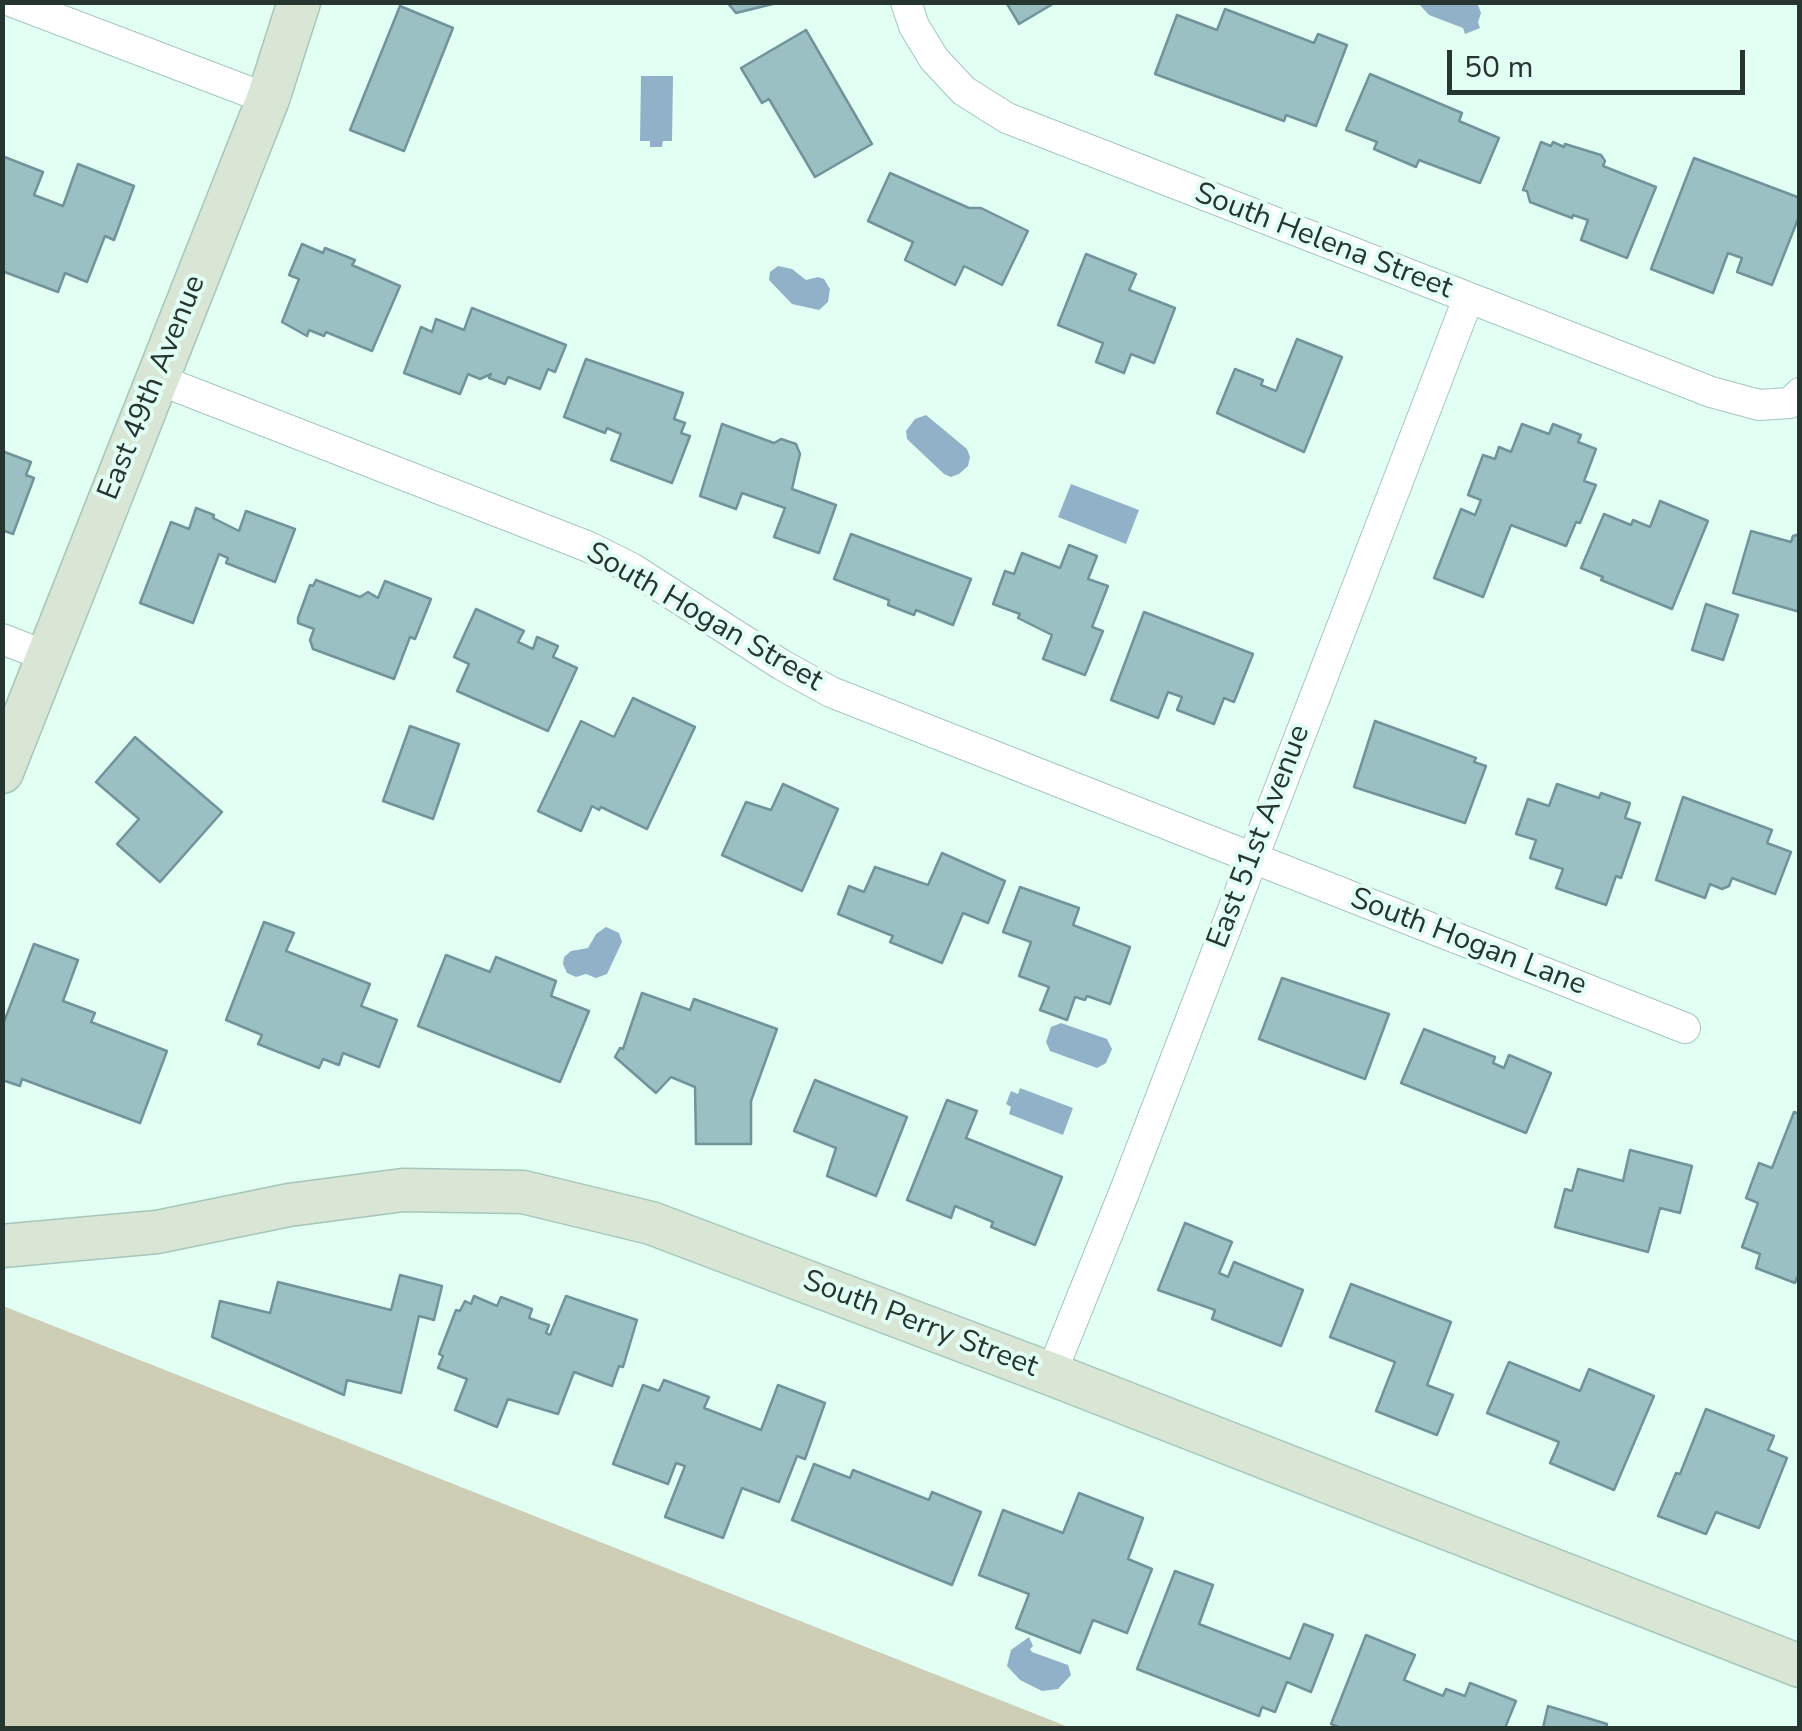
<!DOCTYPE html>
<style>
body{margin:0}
#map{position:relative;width:1802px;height:1731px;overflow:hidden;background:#e2fff4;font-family:"Nunito Sans",sans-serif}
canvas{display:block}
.frame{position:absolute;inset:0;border:5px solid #273530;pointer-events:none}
.scale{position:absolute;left:1447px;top:50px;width:298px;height:45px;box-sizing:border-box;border:5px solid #273530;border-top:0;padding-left:12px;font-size:30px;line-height:35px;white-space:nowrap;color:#273530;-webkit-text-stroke:8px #e2fff4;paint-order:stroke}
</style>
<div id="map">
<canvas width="1802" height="1731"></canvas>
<div class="frame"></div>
<div class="scale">50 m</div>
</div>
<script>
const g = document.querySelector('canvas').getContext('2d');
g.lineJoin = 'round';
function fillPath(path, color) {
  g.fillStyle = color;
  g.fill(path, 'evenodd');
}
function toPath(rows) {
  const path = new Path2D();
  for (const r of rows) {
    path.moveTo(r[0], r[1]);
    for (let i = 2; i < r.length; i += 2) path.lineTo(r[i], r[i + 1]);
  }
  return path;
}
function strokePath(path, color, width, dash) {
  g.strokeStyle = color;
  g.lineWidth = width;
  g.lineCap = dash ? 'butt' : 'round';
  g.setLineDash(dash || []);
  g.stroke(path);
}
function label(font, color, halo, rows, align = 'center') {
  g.font = font + ' "Nunito Sans",sans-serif';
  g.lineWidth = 8;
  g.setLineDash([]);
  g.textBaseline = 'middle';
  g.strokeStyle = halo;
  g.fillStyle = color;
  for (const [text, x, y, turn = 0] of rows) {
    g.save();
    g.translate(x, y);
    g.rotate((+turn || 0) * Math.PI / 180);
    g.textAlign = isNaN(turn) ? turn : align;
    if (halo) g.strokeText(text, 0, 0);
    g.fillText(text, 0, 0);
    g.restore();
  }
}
fillPath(toPath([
 [2,1306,3,1306,1071,1728,3,1728]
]), '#cecdb6');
fillPath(toPath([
 [1418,3,1477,3,1481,13,1478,22,1480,28,1465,34,1463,28,1429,15],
 [641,76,673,76,672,141,663,141,662,147,650,147,650,141,640,141],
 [778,266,792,269,806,280,818,277,824,279,830,289,828,302,819,310,792,304,769,280,770,272],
 [926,415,967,449,970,457,968,466,959,474,951,477,944,474,907,439,906,431,915,419],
 [1071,484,1139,510,1126,544,1058,517],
 [606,927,619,933,622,942,607,974,596,978,586,974,576,977,567,973,563,964,564,957,571,951,588,948,596,934],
 [1061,1023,1107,1039,1112,1049,1106,1063,1097,1068,1050,1051,1046,1042,1051,1027],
 [1020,1088,1073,1108,1063,1135,1009,1114,1011,1107,1006,1104,1011,1091,1018,1094],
 [1029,1637,1033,1646,1030,1649,1032,1652,1068,1665,1071,1675,1058,1689,1042,1691,1020,1680,1007,1666,1011,1650]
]), '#90b1c8');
const building = toPath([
 [727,2,781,2,736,13,727,2],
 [1006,2,1056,2,1019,24,1006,2],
 [400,6,453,28,404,151,350,130,400,6],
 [1225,9,1314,43,1318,34,1347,45,1316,126,1286,115,1284,121,1155,74,1177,15,1217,30,1225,9],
 [806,30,872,144,815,177,769,99,762,103,741,68,806,30],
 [1370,74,1462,113,1459,121,1499,138,1480,183,1419,160,1416,167,1374,149,1377,142,1346,130,1370,74],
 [1541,142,1551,146,1553,142,1564,147,1565,144,1601,155,1605,161,1603,166,1656,187,1627,258,1581,240,1588,220,1573,215,1572,218,1530,202,1527,191,1523,190,1541,142],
 [2,156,43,172,34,195,63,206,78,164,134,186,114,240,105,236,87,282,65,273,58,292,2,271,2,156],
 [1694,158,1800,198,1800,214,1772,285,1737,272,1742,258,1728,253,1713,293,1651,269,1694,158],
 [890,173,969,208,981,208,1028,231,1002,285,964,266,955,285,905,260,913,242,868,221,890,173],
 [302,244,323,253,325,248,355,260,352,265,400,286,372,351,326,332,324,336,309,330,307,336,282,322,299,279,289,275,302,244],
 [1086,254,1136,274,1129,290,1175,308,1154,363,1131,354,1124,373,1096,362,1103,343,1058,325,1086,254],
 [472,308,566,345,555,372,548,369,540,389,508,377,505,384,489,378,491,374,480,379,468,374,460,394,404,373,421,327,432,332,436,319,464,330,472,308],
 [1297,339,1342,357,1304,452,1217,413,1235,369,1263,380,1261,385,1276,391,1297,339],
 [586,359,683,393,674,419,685,423,681,433,690,436,672,483,611,460,621,434,607,428,605,433,564,417,586,359],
 [722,424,774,443,781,439,796,444,800,454,792,489,836,505,819,553,774,537,785,508,742,493,736,509,700,496,722,424],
 [1522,424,1549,434,1553,424,1581,435,1578,442,1596,449,1584,481,1596,485,1580,523,1576,522,1566,546,1511,525,1483,597,1434,578,1461,509,1475,515,1481,500,1468,495,1483,455,1495,459,1499,447,1511,452,1522,424],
 [2,451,31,462,26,475,34,478,13,534,2,530,2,451],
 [1660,501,1708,521,1672,609,1601,580,1603,577,1581,568,1604,514,1631,525,1633,520,1650,527,1660,501],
 [196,508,214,515,213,518,239,531,246,511,295,529,275,582,226,563,228,558,219,554,193,623,140,603,171,522,189,529,196,508],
 [1751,531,1791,542,1793,536,1800,534,1800,612,1733,593,1751,531],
 [851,534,971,579,953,625,916,610,914,615,888,605,889,600,834,579,851,534],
 [1069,545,1097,556,1088,579,1108,586,1092,627,1103,631,1085,675,1043,659,1052,635,1018,618,1020,614,993,604,1005,571,1014,574,1022,553,1060,568,1069,545],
 [316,580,360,597,368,592,378,598,385,581,431,599,415,639,410,637,394,679,313,649,310,640,314,629,298,623,298,618,310,585,313,586,316,580],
 [1706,604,1738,615,1723,660,1692,650,1706,604],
 [476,609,524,631,518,642,533,649,537,637,558,646,553,657,577,668,548,731,457,691,469,664,454,657,476,609],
 [1144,612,1253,654,1234,702,1224,698,1214,724,1177,710,1182,697,1168,692,1158,718,1111,700,1144,612],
 [633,698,695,727,647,829,601,807,599,810,592,806,581,831,538,811,581,721,614,737,633,698],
 [1375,721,1476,758,1474,762,1486,766,1465,823,1354,787,1375,721],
 [410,726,459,744,433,819,383,801,410,726],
 [135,737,222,812,160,882,117,844,139,819,96,782,135,737],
 [783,784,838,809,802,891,722,855,746,802,771,810,783,784],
 [1557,784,1599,798,1601,793,1630,803,1625,818,1640,823,1621,878,1616,876,1606,905,1556,888,1563,869,1530,858,1536,840,1516,834,1528,799,1549,806,1557,784],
 [1683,797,1772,830,1767,843,1791,852,1775,894,1732,878,1729,886,1722,889,1710,884,1705,898,1656,880,1683,797],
 [942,853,1005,881,988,923,963,913,942,963,890,942,893,936,838,914,849,886,864,892,875,867,928,885,942,853],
 [1020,887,1079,908,1073,925,1130,947,1110,1004,1087,996,1085,1000,1075,997,1067,1020,1040,1010,1049,987,1019,976,1031,942,1003,932,1020,887],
 [264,922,294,933,286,951,370,984,361,1006,397,1020,379,1067,343,1053,339,1065,323,1059,319,1068,258,1044,262,1035,226,1020,264,922],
 [34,944,78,960,63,1001,95,1013,91,1022,167,1051,140,1123,22,1079,20,1086,2,1080,2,1027,34,944],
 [446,955,490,972,496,957,556,981,551,996,589,1011,560,1082,418,1026,446,955],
 [1282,978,1389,1014,1365,1079,1259,1039,1282,978],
 [642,993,690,1010,694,999,777,1029,751,1101,751,1144,696,1144,695,1087,671,1077,656,1093,615,1057,620,1048,623,1049,642,993],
 [1424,1029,1495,1057,1493,1063,1504,1068,1509,1055,1551,1073,1526,1133,1401,1083,1424,1029],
 [815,1080,907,1117,876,1196,827,1176,836,1148,794,1131,815,1080],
 [947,1100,977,1111,966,1138,1062,1177,1035,1245,991,1227,993,1222,955,1206,951,1218,907,1200,947,1100],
 [1794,1112,1800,1114,1800,1271,1795,1283,1756,1268,1760,1254,1742,1247,1758,1203,1746,1198,1759,1163,1772,1168,1794,1112],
 [1630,1150,1692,1166,1680,1213,1660,1208,1648,1252,1555,1227,1565,1189,1572,1191,1578,1169,1623,1181,1630,1150],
 [1185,1223,1232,1242,1219,1273,1228,1277,1234,1262,1303,1290,1281,1346,1212,1319,1215,1310,1158,1290,1185,1223],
 [400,1275,442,1286,434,1320,419,1316,401,1393,347,1380,344,1395,212,1337,220,1301,270,1313,278,1282,391,1310,400,1275],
 [1351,1284,1451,1322,1427,1385,1453,1395,1437,1435,1376,1411,1395,1362,1330,1337,1351,1284],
 [474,1296,497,1306,501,1297,532,1309,529,1318,549,1325,546,1333,550,1335,566,1296,637,1320,623,1367,619,1366,612,1386,574,1372,558,1414,508,1399,497,1427,455,1410,467,1379,438,1368,443,1356,439,1354,456,1310,460,1311,465,1301,471,1304,474,1296],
 [1509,1362,1580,1391,1589,1369,1654,1396,1614,1490,1550,1463,1559,1442,1487,1413,1509,1362],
 [664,1380,709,1397,704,1408,761,1430,778,1385,825,1403,805,1459,797,1456,779,1502,742,1488,723,1538,665,1517,685,1466,676,1463,668,1484,613,1464,643,1385,659,1391,664,1380],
 [1706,1409,1774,1436,1768,1450,1787,1458,1759,1528,1716,1512,1706,1534,1658,1516,1676,1473,1680,1474,1706,1409],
 [814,1464,850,1478,853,1470,929,1500,932,1492,981,1512,952,1585,792,1520,814,1464],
 [1079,1493,1143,1518,1128,1559,1152,1569,1127,1633,1093,1620,1080,1653,1016,1628,1029,1594,979,1575,1003,1510,1063,1533,1079,1493],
 [1175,1571,1213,1585,1199,1624,1290,1659,1304,1624,1333,1635,1311,1692,1287,1682,1275,1712,1262,1707,1259,1716,1137,1669,1175,1571],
 [1366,1635,1415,1655,1404,1680,1443,1696,1446,1689,1465,1696,1470,1683,1516,1701,1505,1728,1341,1728,1331,1724,1366,1635],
 [1548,1706,1607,1724,1606,1728,1543,1728,1548,1706]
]);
fillPath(building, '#9ac0c4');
strokePath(building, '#709499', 2.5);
const street = toPath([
 [13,2,268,99],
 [906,2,914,26,934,59,964,91,1007,118,1711,392,1759,405,1790,403,1800,393],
 [157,379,589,547,633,569,782,665,831,692,1685,1028],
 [2,639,46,656],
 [1051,1374,1124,1193,1468,299]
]);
const secondary = toPath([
 [2,772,268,99,299,2],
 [2,1246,157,1232,289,1205,403,1190,523,1192,651,1223,1051,1374,1800,1666]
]);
strokePath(street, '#a4c7ba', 32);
strokePath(secondary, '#a4c7ba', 45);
strokePath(street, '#fff', 30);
strokePath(secondary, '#dae6d5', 42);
label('30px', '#273530', '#e2fff4', [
 ["South Helena Street",1323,242,21],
 ["East 49th Avenue",153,388,-68],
 ["South Hogan Street",704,618,30],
 ["East 51st Avenue",1260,837,-69],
 ["South Hogan Lane",1468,943,21],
 ["South Perry Street",920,1325,21]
]);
</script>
